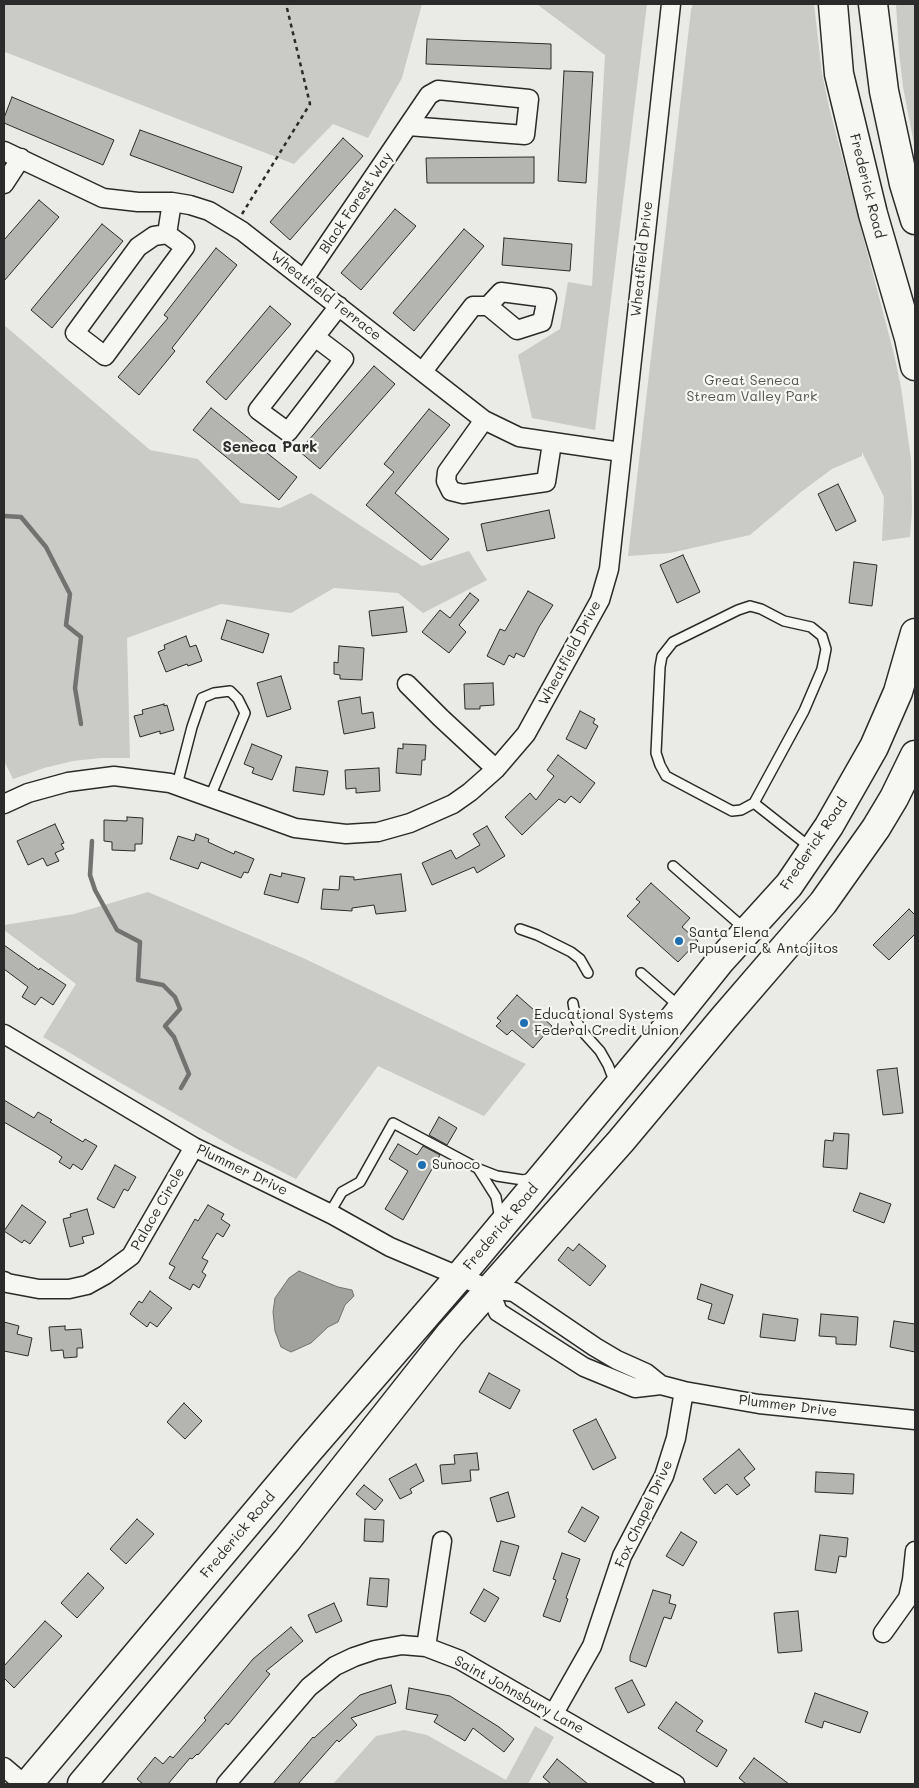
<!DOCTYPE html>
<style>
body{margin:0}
#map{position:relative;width:919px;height:1788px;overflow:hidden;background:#eaeae6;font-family:Mali,sans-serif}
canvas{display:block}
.frame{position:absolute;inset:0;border:5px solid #2b2b2b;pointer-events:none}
</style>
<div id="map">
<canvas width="919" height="1788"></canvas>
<div class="frame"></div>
</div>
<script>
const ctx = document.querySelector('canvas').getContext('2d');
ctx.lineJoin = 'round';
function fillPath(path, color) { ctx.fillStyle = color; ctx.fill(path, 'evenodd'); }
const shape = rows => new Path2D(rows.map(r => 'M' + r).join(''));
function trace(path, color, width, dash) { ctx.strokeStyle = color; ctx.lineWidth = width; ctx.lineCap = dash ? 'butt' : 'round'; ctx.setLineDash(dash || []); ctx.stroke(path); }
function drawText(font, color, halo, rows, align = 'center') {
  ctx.font = font + ' Mali,sans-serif'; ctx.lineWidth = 4.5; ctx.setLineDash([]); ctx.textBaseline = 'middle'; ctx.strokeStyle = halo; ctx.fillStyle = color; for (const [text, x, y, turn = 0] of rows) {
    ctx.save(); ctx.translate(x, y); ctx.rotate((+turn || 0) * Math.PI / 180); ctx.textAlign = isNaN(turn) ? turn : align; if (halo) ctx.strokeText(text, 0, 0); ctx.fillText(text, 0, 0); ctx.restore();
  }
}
fillPath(shape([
 [4,4,422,4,402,78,368,138,333,124,294,164,5,52],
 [519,4,647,4,595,430,532,418,518,355,560,329,568,282,592,286,605,55,538,5],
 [693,4,814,4,822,73,829,107,894,354,901,387,911,459,912,511,910,537,882,541,884,497,862,452,862,456,832,469,801,492,750,535,670,553,628,556,691,10],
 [896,4,915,4,915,149,903,87,899,52],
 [4,325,150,450,198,459,241,503,280,508,311,493,422,566,469,551,487,580,423,613,398,593,334,588,291,613,221,604,127,638,130,758,101,758,73,761,44,768,13,779,4,761],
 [148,892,301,957,526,1064,484,1116,378,1066,296,1179,235,1148,119,1082,43,1037,76,984,4,930,4,925,74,914],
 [535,1726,554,1737,528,1784,333,1784,376,1736,404,1730,427,1735,506,1780]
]), '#cacac7');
const water = shape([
 [299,1271,338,1287,352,1290,354,1296,345,1305,338,1322,328,1327,311,1343,291,1352,281,1347,275,1331,273,1312,275,1298,289,1278,299,1271]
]);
fillPath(water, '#a1a19e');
trace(water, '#727270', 1);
trace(shape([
 [4,516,21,517,46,547,70,594,66,625,81,637,75,688,81,724],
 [92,841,90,875,95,890,117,930,140,942,138,980,163,985,175,997,180,1009,165,1026,174,1037,189,1074,181,1088]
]), '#727270', 4.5);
const building = shape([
 [427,39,551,44,551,69,426,64,427,39],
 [564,71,593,72,586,183,558,181,564,71],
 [12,97,114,140,103,165,4,123,4,118,12,97],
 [140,130,242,167,233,193,130,155,140,130],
 [343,138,363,156,290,240,270,222,343,138],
 [534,157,534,183,427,183,426,158,534,157],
 [39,200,59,217,4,281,4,240,39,200],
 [395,209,416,226,361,290,341,273,395,209],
 [102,224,123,241,52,328,31,310,102,224],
 [464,229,484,246,414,331,393,313,464,229],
 [504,238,572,244,570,271,502,265,504,238],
 [216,248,237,265,172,348,175,351,139,395,118,377,168,318,164,315,216,248],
 [270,306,291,324,226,400,206,382,270,306],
 [374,366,395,384,320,469,299,451,374,366],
 [211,408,297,477,279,500,193,430,211,408],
 [429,409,450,425,395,493,449,539,431,560,366,505,394,472,384,464,429,409],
 [838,484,856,521,836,531,818,494,838,484],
 [549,510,555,538,487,551,481,524,549,510],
 [683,555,700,592,677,603,660,565,683,555],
 [854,562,877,565,872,606,849,603,854,562],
 [528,591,553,605,539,627,524,657,516,653,514,658,509,655,504,665,487,656,500,629,505,631,528,591],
 [470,593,479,600,459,625,466,632,449,653,422,632,440,610,450,618,470,593],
 [403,607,407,632,372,636,369,611,403,607],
 [227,620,269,634,263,653,221,639,227,620],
 [186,636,190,647,196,645,202,661,188,666,187,664,166,672,158,652,165,649,164,645,186,636],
 [339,646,364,648,362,680,340,679,340,675,334,674,334,662,338,663,339,646],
 [281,676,291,709,267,717,257,683,281,676],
 [493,683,494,705,480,706,480,709,465,709,464,684,493,683],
 [360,697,362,714,373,712,375,728,344,734,338,701,360,697],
 [164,704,164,706,167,705,174,730,160,734,160,731,140,737,134,716,143,714,142,710,164,704],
 [580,711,595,719,593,723,598,726,586,749,566,739,580,711],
 [252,744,282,756,272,780,252,773,254,768,244,764,252,744],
 [403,744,426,745,425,760,422,760,421,775,396,773,398,748,403,749,403,744],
 [558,755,595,783,580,803,571,796,565,803,559,799,522,835,505,817,530,793,536,800,554,776,547,770,558,755],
 [296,767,328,771,324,795,293,791,296,767],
 [379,768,380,791,356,793,356,788,346,789,345,770,379,768],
 [127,817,143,818,142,844,135,844,135,851,112,850,112,842,104,841,104,820,127,821,127,817],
 [55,824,64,843,61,844,64,849,55,853,59,861,47,866,43,858,28,865,17,841,55,824],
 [487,826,505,856,477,873,474,867,432,885,422,863,451,850,456,859,480,845,473,834,487,826],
 [196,834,209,839,208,842,234,854,235,851,254,859,248,873,244,872,241,878,201,862,198,869,170,859,178,836,194,841,196,834],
 [282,873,305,878,298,903,264,894,270,874,281,877,282,873],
 [401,874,406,911,376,914,374,905,352,908,352,911,321,909,323,889,339,890,340,876,354,877,354,880,401,874],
 [651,883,690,918,682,927,698,941,678,962,627,916,640,902,636,899,651,883],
 [909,909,915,915,915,934,889,960,873,945,909,909],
 [4,945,39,970,40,968,66,985,53,1005,41,997,35,1005,22,997,28,987,4,969,4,945],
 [517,995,552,1026,533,1048,512,1030,507,1035,496,1026,501,1021,497,1018,517,995],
 [897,1068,903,1113,883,1115,877,1070,897,1068],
 [4,1100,34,1118,38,1112,52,1120,50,1122,83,1142,85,1139,97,1146,82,1170,73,1164,70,1169,59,1162,62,1157,55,1152,4,1122,4,1100],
 [439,1117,457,1128,447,1145,429,1135,439,1117],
 [834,1133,849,1134,847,1169,823,1167,825,1140,833,1141,834,1133],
 [398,1144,417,1155,423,1146,440,1155,403,1220,385,1209,408,1171,389,1159,398,1144],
 [115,1165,136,1177,128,1191,124,1189,114,1208,97,1199,115,1165],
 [860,1193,891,1204,884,1223,853,1211,860,1193],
 [22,1205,46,1222,30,1244,24,1240,22,1243,4,1231,22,1205],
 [208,1205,224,1214,221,1219,230,1225,223,1237,217,1233,202,1258,208,1261,202,1272,206,1275,199,1288,193,1284,190,1290,169,1278,175,1267,169,1264,195,1219,198,1221,208,1205],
 [87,1209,94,1234,82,1237,84,1243,70,1247,63,1219,71,1217,70,1214,87,1209],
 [579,1244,606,1266,590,1286,558,1260,568,1247,573,1251,579,1244],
 [701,1284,733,1295,724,1324,708,1319,712,1304,697,1299,701,1284],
 [150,1291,172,1308,157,1327,150,1322,147,1327,130,1314,139,1301,142,1303,150,1291],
 [763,1314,798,1319,795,1341,760,1337,763,1314],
 [821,1314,858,1317,856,1345,836,1344,836,1337,819,1336,821,1314],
 [894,1321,915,1324,915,1352,890,1347,894,1321],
 [4,1322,19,1326,17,1334,32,1338,28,1356,4,1351,4,1322],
 [65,1326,65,1330,81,1329,83,1348,77,1348,77,1357,64,1358,63,1350,51,1351,49,1327,65,1326],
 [489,1373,520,1390,510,1409,479,1392,489,1373],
 [184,1403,202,1421,185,1439,167,1422,184,1403],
 [596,1419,616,1458,593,1470,573,1430,596,1419],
 [739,1449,755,1469,744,1478,750,1485,737,1495,727,1484,715,1494,703,1479,739,1449],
 [477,1453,479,1470,470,1470,471,1481,442,1484,440,1465,455,1464,454,1455,477,1453],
 [416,1464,424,1481,410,1489,412,1493,400,1499,389,1479,416,1464],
 [816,1472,854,1474,853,1494,815,1492,816,1472],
 [364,1485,383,1500,375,1510,356,1494,364,1485],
 [508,1492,515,1517,497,1522,490,1498,508,1492],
 [582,1507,599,1517,585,1542,568,1532,582,1507],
 [137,1519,154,1534,126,1564,110,1549,137,1519],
 [365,1519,384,1520,383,1542,364,1541,365,1519],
 [681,1532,697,1542,683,1566,666,1556,681,1532],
 [820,1535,848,1538,846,1557,839,1556,836,1573,815,1570,820,1535],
 [501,1541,519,1546,510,1576,493,1571,501,1541],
 [562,1553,580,1559,566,1598,568,1599,560,1622,543,1616,556,1580,553,1579,562,1553],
 [88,1573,104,1588,77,1618,61,1603,88,1573],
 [370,1578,389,1579,387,1607,367,1605,370,1578],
 [484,1589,499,1598,485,1622,470,1613,484,1589],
 [653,1590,671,1595,669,1603,676,1605,671,1619,664,1617,646,1667,630,1661,630,1656,653,1590],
 [334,1603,342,1621,316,1633,308,1615,334,1603],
 [798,1611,802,1651,778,1653,774,1613,798,1611],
 [45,1621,62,1636,14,1688,4,1678,4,1666,45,1621],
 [291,1627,303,1641,266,1671,270,1674,228,1725,226,1723,198,1755,197,1754,192,1759,190,1758,168,1784,143,1784,137,1779,155,1757,163,1764,170,1756,173,1758,206,1720,204,1718,253,1659,291,1627],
 [632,1680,645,1705,628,1713,615,1688,632,1680],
 [391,1685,396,1703,351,1718,357,1725,339,1742,337,1740,298,1784,273,1784,313,1737,314,1738,360,1695,391,1685],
 [409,1688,450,1696,499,1727,514,1739,504,1752,473,1728,465,1741,434,1722,438,1715,406,1709,409,1688],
 [815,1693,868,1712,860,1733,824,1721,822,1728,805,1722,815,1693],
 [676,1702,703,1721,696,1731,727,1750,717,1767,658,1728,676,1702],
 [754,1758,789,1784,746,1784,739,1778,754,1758],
 [557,1759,588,1784,551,1784,543,1777,557,1759]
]);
fillPath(building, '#b4b4b1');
trace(building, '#2b2b2b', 1);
const lane = shape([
 [750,606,761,609,784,621,811,627,822,636,826,649,822,669,804,711,754,803,741,810,732,811,666,776,660,765,656,753,660,667,662,656,673,642,738,610,750,606],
 [177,785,192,727,202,698,214,693,230,691,238,699,245,713,210,797],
 [754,803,811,848],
 [673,866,745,929],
 [520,929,537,935,571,952,580,959,588,973],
 [641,973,680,1007],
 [573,1003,576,1020,582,1031,600,1051,608,1065,615,1083],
 [479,1170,496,1197,500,1219],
 [329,1214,342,1192,360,1182,393,1123,479,1169,497,1176,523,1180,532,1178]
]);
const street = shape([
 [4,151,103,198,138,202,172,202,190,205,209,211,242,231,484,420,519,437,621,452],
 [4,184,21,158],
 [167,234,185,247,105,356,75,333,138,247,154,236,167,234,172,202],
 [304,279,429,95,438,90,529,99,525,135,408,126],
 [315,337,344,359,288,432,258,410,339,306],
 [423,371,473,306,488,306,501,292,547,298,542,322,517,330,488,306],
 [484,420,447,472,446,481,451,491,463,494,546,482,552,443],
 [407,684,441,718,496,769],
 [4,804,28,793,68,782,114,776,170,783,295,828,346,834,378,832,410,823,453,804,470,792,496,769,526,734,600,600,609,569,671,4],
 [4,1034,194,1147,333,1215,390,1247,489,1289,514,1292,595,1347,617,1360,646,1373,661,1385,684,1391,759,1404,915,1420],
 [4,1281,7,1283,39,1289,69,1289,87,1285,105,1275,131,1256,194,1147],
 [489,1289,498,1312,584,1367,635,1388,661,1385],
 [883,1633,908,1598,912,1580,915,1551],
 [426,1647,442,1541],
 [554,1713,592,1646,622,1556,664,1476,676,1438,684,1391],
 [4,1767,24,1784],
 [226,1784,309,1687,335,1666,354,1657,375,1650,402,1645,426,1647,460,1660,675,1784]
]);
const primary = shape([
 [833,4,839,74,873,214,909,338,915,366],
 [873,4,884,91,904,184,915,220],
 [28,1784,309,1450,459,1277,660,1036,721,960,789,885,829,826,874,747,898,692,915,633],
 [82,1784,287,1540,450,1334,621,1141,723,1019,823,903,876,828,894,798,915,755]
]);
trace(lane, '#2b2b2b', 12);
trace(street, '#2b2b2b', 21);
trace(primary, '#2b2b2b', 31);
trace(shape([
 [242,214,310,104,286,4]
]), '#2b2b2b', 2.5, [4, 4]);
trace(lane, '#f6f6f2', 9);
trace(street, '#f6f6f2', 18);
trace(primary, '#f6f6f2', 28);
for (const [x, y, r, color] of [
 [679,941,5,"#1f6fb2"],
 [524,1023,5,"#1f6fb2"],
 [422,1165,5,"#1f6fb2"]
]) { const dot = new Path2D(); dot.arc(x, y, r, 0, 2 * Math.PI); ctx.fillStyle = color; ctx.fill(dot); trace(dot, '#f6f6f2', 2); }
drawText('14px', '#2b2b2b', '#f6f6f2', [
 ["Frederick Road",867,186,76],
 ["Black Forest Way",356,203,-56],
 ["Wheatfield Drive",642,259,-84],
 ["Wheatfield Terrace",326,296,38],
 ["Wheatfield Drive",570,653,-62],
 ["Frederick Road",814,844,-56],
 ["Plummer Drive",242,1170,26],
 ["Palace Circle",158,1209,-60],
 ["Frederick Road",501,1227,-50],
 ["Plummer Drive",788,1406,7],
 ["Fox Chapel Drive",644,1514,-65],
 ["Frederick Road",238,1535,-50],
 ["Saint Johnsbury Lane",519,1695,29]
]);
drawText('14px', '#535352', '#f6f6f2', [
 ["Great Seneca",752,381],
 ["Stream Valley Park",752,397]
]);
drawText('14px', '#2b2b2b', '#f6f6f2', [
 ["Santa Elena",689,933],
 ["Pupuseria & Antojitos",689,949],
 ["Educational Systems",534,1015],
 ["Federal Credit Union",534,1031],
 ["Sunoco",432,1165]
], 'left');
drawText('bold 15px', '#2b2b2b', '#f6f6f2', [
 ["Seneca Park",270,447]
]);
</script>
